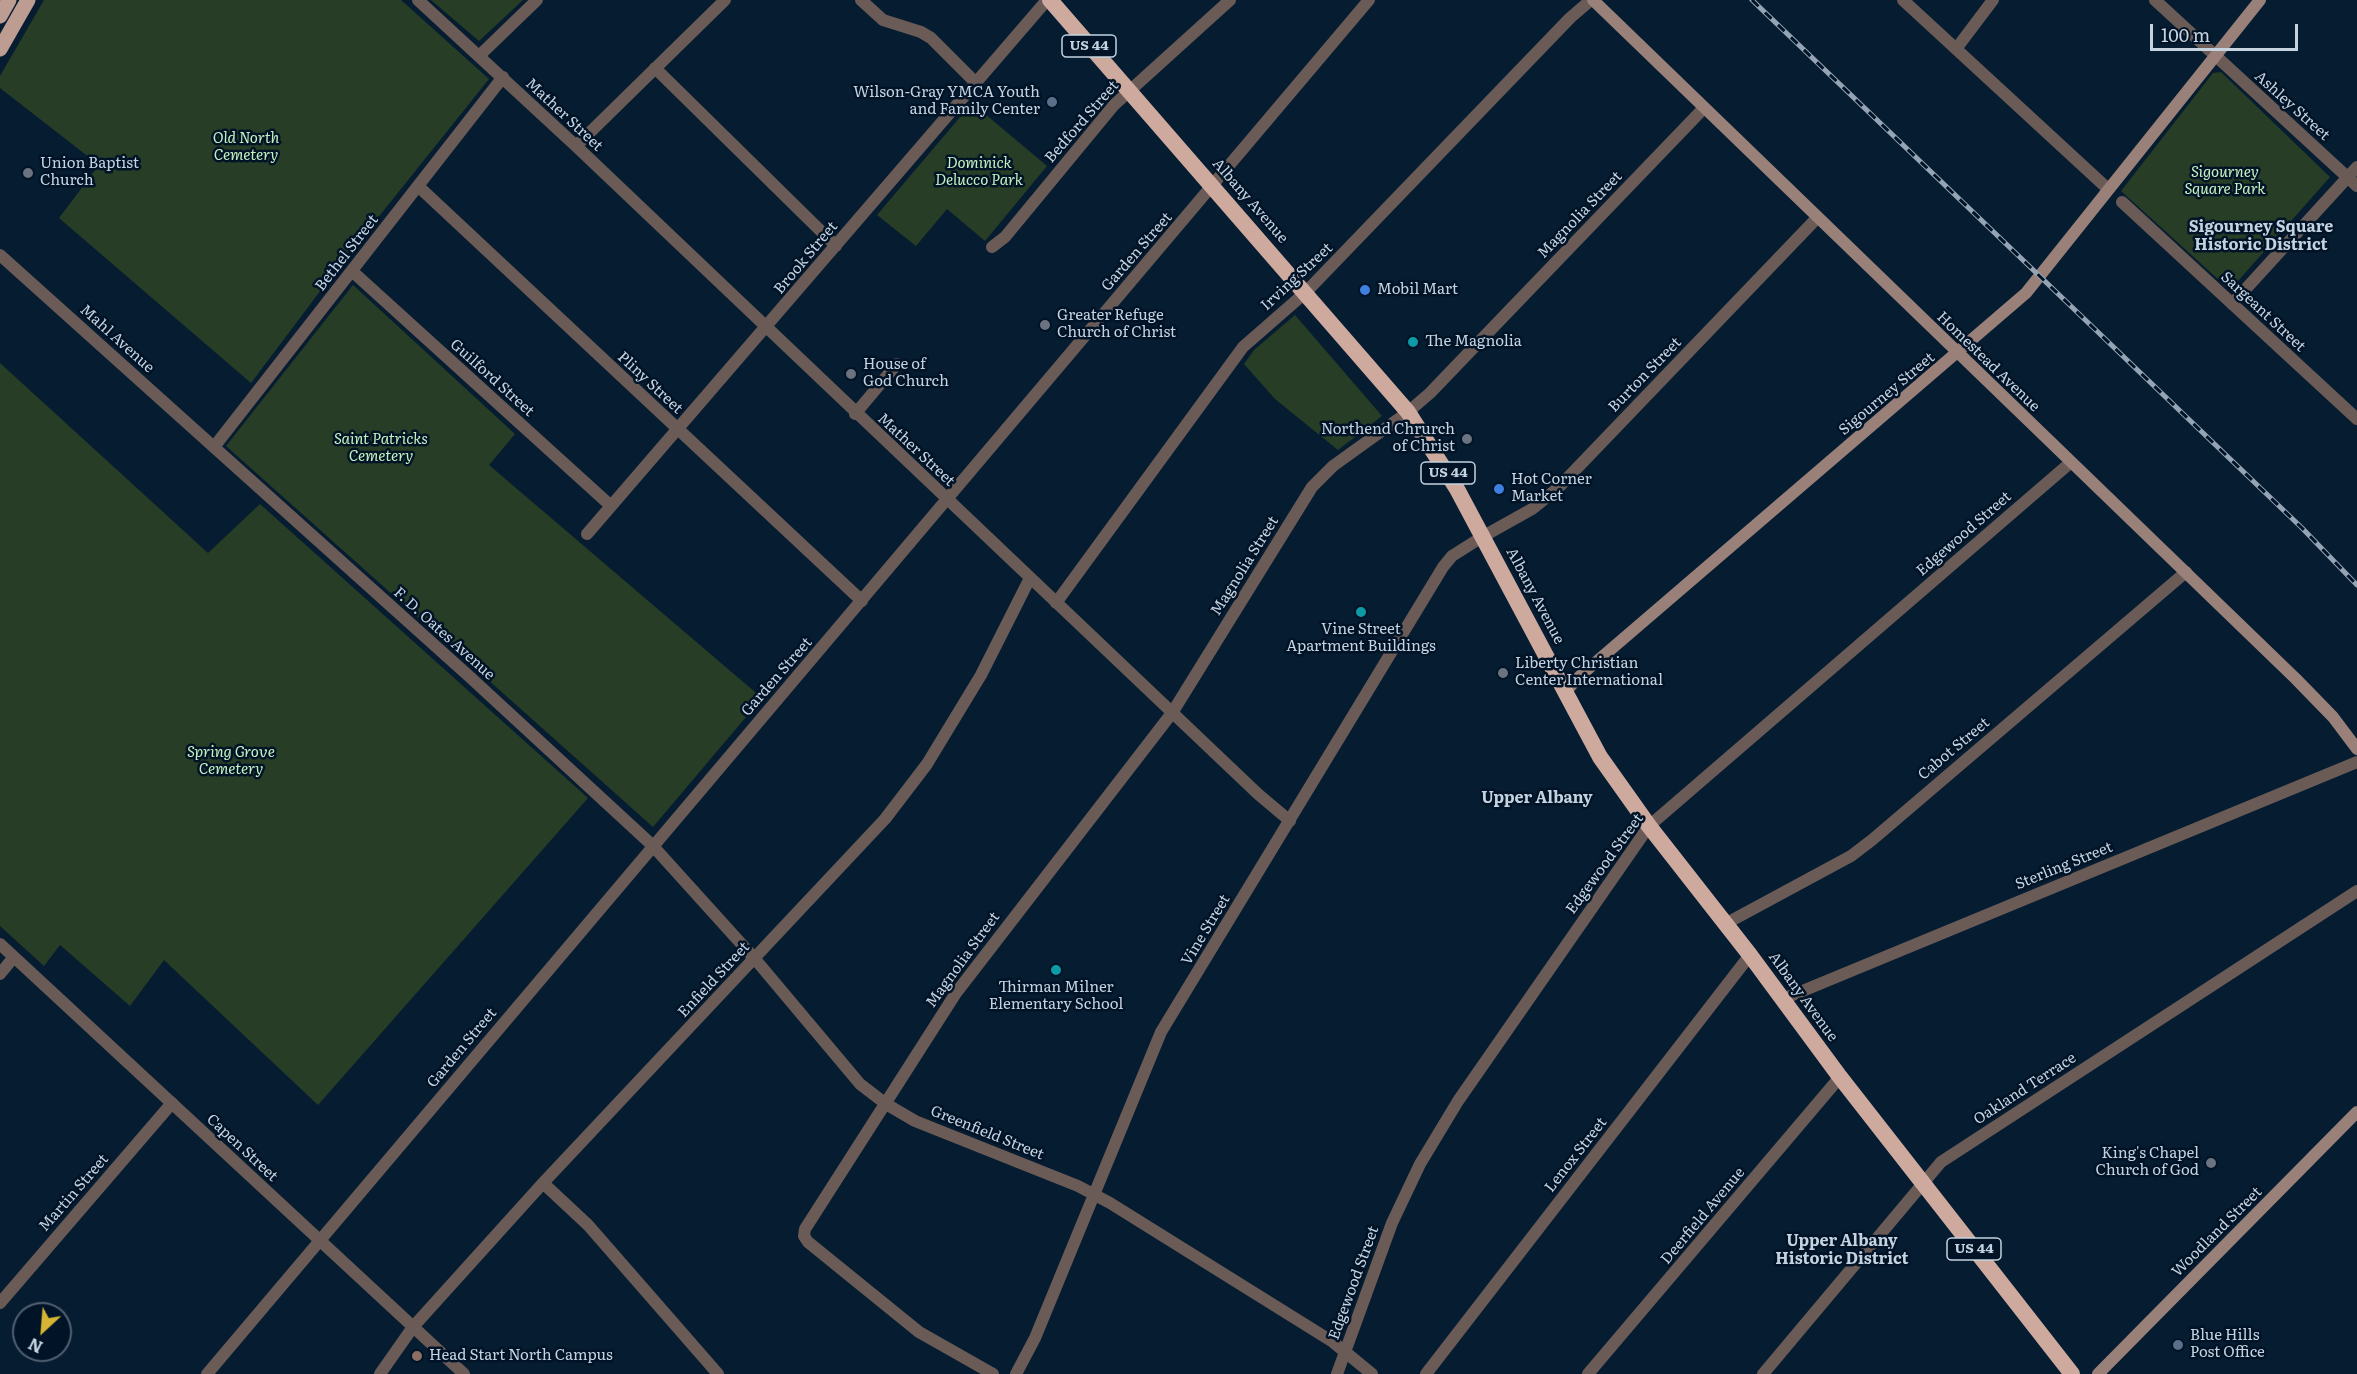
<!DOCTYPE html>
<style>
body{margin:0}
#map{position:relative;width:2357px;height:1374px;overflow:hidden;background:#061d31;font-family:Literata,serif}
canvas{display:block}
.north{position:absolute;left:12px;top:1302px;width:60px;height:60px;box-sizing:border-box;background:#001327;border:2px solid #4f6071;border-radius:50%;rotate:206deg;font-size:16px;font-weight:700;line-height:24px;text-align:center;color:#c5d3e1}
.north::after{content:'';display:block;margin:auto;width:21px;height:27px;background:#d6b534;clip-path:polygon(50% 0,100% 100%,50% 72%,0 100%)}
.scale{position:absolute;left:2150px;top:24px;width:148px;height:27px;box-sizing:border-box;border:3px solid #c5d3e1;border-top:0;padding-left:8px;font-size:18px;line-height:21px;white-space:nowrap;color:#c5d3e1;-webkit-text-stroke:4px #001327;paint-order:stroke}
</style>
<div id="map">
<canvas width="2357" height="1374"></canvas>
<div class="north">N</div>
<div class="scale">100 m</div>
</div>
<script>
const ctx = document.querySelector('canvas').getContext('2d');
ctx.lineJoin = 'round';
function fillPath(path, color) { ctx.fillStyle = color; ctx.fill(path, 'evenodd'); }
const shape = rows => new Path2D(rows.map(r => 'M' + r).join(''));
function trace(path, color, width, dash) { ctx.strokeStyle = color; ctx.lineWidth = width; ctx.lineCap = dash ? 'butt' : 'round'; ctx.setLineDash(dash || []); ctx.stroke(path); }
function drawText(font, color, halo, rows, align = 'center') {
  ctx.font = font + ' Literata,serif'; ctx.lineWidth = 5; ctx.setLineDash([]); ctx.textBaseline = 'middle'; ctx.strokeStyle = halo; ctx.fillStyle = color; for (const [text, x, y, turn = 0] of rows) {
    ctx.save(); ctx.translate(x, y); ctx.rotate((+turn || 0) * Math.PI / 180); ctx.textAlign = isNaN(turn) ? turn : align; if (halo) ctx.strokeText(text, 0, 0); ctx.fillText(text, 0, 0); ctx.restore();
  }
}
fillPath(shape([
 [44,0,401,0,489,79,336,270,251,383,59,218,99,165,0,88,0,76],
 [431,0,523,0,479,41],
 [2221,72,2330,177,2230,290,2121,191,2213,73],
 [972,103,1047,166,985,241,947,209,916,246,877,215],
 [353,285,515,434,489,465,762,698,653,827,226,446],
 [1295,315,1382,416,1338,450,1275,399,1244,364,1254,350],
 [0,363,208,553,260,504,588,798,318,1105,164,960,130,1006,60,945,44,966,0,926]
]), '#283d25');
trace(shape([
 [418,0,576,146,1258,794,1290,821],
 [861,0,883,20,921,32,931,38,975,82],
 [1903,0,2108,189],
 [2155,0,2357,186],
 [1956,49,1993,0],
 [480,55,537,0],
 [655,68,836,246],
 [576,146,725,0],
 [418,186,862,601],
 [2122,202,2357,419],
 [992,247,1005,237,1114,105,1230,0],
 [353,272,611,506],
 [2232,304,2357,167],
 [855,414,897,364],
 [214,447,503,77],
 [587,534,1047,0],
 [1482,537,1532,509,1557,489,1817,218],
 [1056,603,1243,347,1306,292,1570,18,1591,0],
 [1725,924,1851,856,1872,840,2186,572],
 [1783,999,2357,762],
 [543,1183,588,1225,718,1374],
 [0,1303,172,1103],
 [380,1374,413,1327,543,1183,885,819,927,764,981,675,1030,578],
 [993,1374,919,1332,808,1242,804,1236,805,1229,956,993,1172,713,1312,487,1333,466,1408,412,1430,393,1703,109],
 [1337,1374,1392,1223,1420,1164,1458,1101,1649,826,2070,463],
 [1426,1374,1750,955],
 [1588,1374,1840,1077],
 [1763,1374,1941,1162,2357,891]
]), '#6b5b57', 12);
trace(shape([
 [0,255,471,678,652,845,755,959,860,1084,886,1104,915,1121,1078,1186,1110,1203,1333,1342,1372,1374],
 [0,944,464,1374],
 [0,974,14,957],
 [207,1374,1369,0],
 [1016,1374,1035,1338,1161,1032,1443,567,1452,556,1482,537]
]), '#6b5b57', 12);
trace(shape([
 [1593,0,2296,679,2333,717,2357,749],
 [1566,691,1581,675,2026,293,2260,0],
 [2098,1374,2357,1112]
]), '#998078', 12);
trace(shape([
 [0,16,9,0],
 [0,49,28,0]
]), '#bd9c92', 15);
trace(shape([
 [1050,0,1408,412,1457,489,1600,757,1649,826,1750,955,1840,1077,2072,1374]
]), '#cea99e', 16);
const rail = shape([
 [1752,0,2302,528,2357,585]
]);
trace(rail, '#94a4b4', 5);
trace(rail, '#001327', 3, [9]);
for (const [x, y, r, color] of [
 [1052,102,6,"#5c6f8a"],
 [28,173,6,"#6b7280"],
 [1365,290,6,"#3f7fe0"],
 [1045,325,6,"#6b7280"],
 [1413,342,6,"#0f9aa8"],
 [851,374,6,"#6b7280"],
 [1467,439,6,"#6b7280"],
 [1499,489,6,"#3f7fe0"],
 [1361,612,6,"#0f9aa8"],
 [1503,673,6,"#6b7280"],
 [1056,970,6,"#0f9aa8"],
 [2211,1163,6,"#6b7280"],
 [2178,1345,6,"#5c6f8a"],
 [417,1356,6,"#8d6e63"]
]) { const dot = new Path2D(); dot.arc(x, y, r, 0, 2 * Math.PI); ctx.fillStyle = color; ctx.fill(dot); trace(dot, '#001327', 2); }
for (const [x, y, w] of [
 [1089,46,54],
 [1448,473,54],
 [1974,1249,54]
]) { const box = new Path2D(); box.roundRect(x - w / 2, y - 11, w, 22, 4.5); ctx.fillStyle = '#001327'; ctx.fill(box); trace(box, '#c5d3e1', 1.5); }
drawText('bold 14px', '#c5d3e1', null, [
 ["US 44",1089,46],
 ["US 44",1448,473],
 ["US 44",1974,1249]
]);
drawText('15px', '#c5d3e1', '#001327', [
 ["Wilson-Gray YMCA Youth",1040,93,"right"],
 ["and Family Center",1040,110,"right"],
 ["Union Baptist",40,164],
 ["Church",40,181],
 ["Mobil Mart",1377,290],
 ["Greater Refuge",1057,316],
 ["Church of Christ",1057,333],
 ["The Magnolia",1425,342],
 ["House of",863,365],
 ["God Church",863,382],
 ["Northend Chrurch",1455,430,"right"],
 ["of Christ",1455,447,"right"],
 ["Hot Corner",1511,480],
 ["Market",1511,497],
 ["Vine Street",1361,630,"center"],
 ["Apartment Buildings",1361,647,"center"],
 ["Liberty Christian",1515,664],
 ["Center International",1515,681],
 ["Thirman Milner",1056,988,"center"],
 ["Elementary School",1056,1005,"center"],
 ["King's Chapel",2199,1154,"right"],
 ["Church of God",2199,1171,"right"],
 ["Blue Hills",2190,1336],
 ["Post Office",2190,1353],
 ["Head Start North Campus",429,1356]
], 'left');
drawText('15px', '#c5d3e1', '#001327', [
 ["Ashley Street",2292,106,42],
 ["Mather Street",564,115,43],
 ["Bedford Street",1082,122,-49],
 ["Albany Avenue",1250,201,49],
 ["Magnolia Street",1580,215,-46],
 ["Garden Street",1137,252,-49],
 ["Bethel Street",347,253,-52],
 ["Brook Street",806,258,-50],
 ["Irving Street",1297,277,-43],
 ["Sargeant Street",2263,312,43],
 ["Mahl Avenue",117,339,42],
 ["Homestead Avenue",1988,362,44],
 ["Burton Street",1645,375,-46],
 ["Guilford Street",492,378,42],
 ["Pliny Street",650,383,43],
 ["Sigourney Street",1887,394,-40],
 ["Mather Street",916,450,43],
 ["Edgewood Street",1964,534,-41],
 ["Magnolia Street",1245,566,-58],
 ["Albany Avenue",1535,596,62],
 ["F. D. Oates Avenue",444,634,42],
 ["Garden Street",777,677,-49],
 ["Cabot Street",1954,749,-40],
 ["Edgewood Street",1605,864,-54],
 ["Sterling Street",2064,866,-22],
 ["Vine Street",1206,930,-59],
 ["Magnolia Street",963,960,-54],
 ["Enfield Street",714,980,-47],
 ["Albany Avenue",1803,997,54],
 ["Garden Street",462,1048,-50],
 ["Oakland Terrace",2025,1089,-33],
 ["Greenfield Street",987,1133,22],
 ["Capen Street",242,1148,43],
 ["Lenox Street",1576,1155,-52],
 ["Martin Street",74,1193,-49],
 ["Deerfield Avenue",1703,1216,-50],
 ["Woodland Street",2217,1232,-45],
 ["Edgewood Street",1354,1283,-70]
]);
drawText('italic 15px', '#c6f2bf', '#001327', [
 ["Old North",246,139],
 ["Cemetery",246,156],
 ["Dominick",979,164],
 ["Delucco Park",979,181],
 ["Sigourney",2225,173],
 ["Square Park",2225,190],
 ["Saint Patricks",381,440],
 ["Cemetery",381,457],
 ["Spring Grove",231,753],
 ["Cemetery",231,770]
]);
drawText('bold 16px', '#c5d3e1', '#001327', [
 ["Sigourney Square",2261,227],
 ["Historic District",2261,245],
 ["Upper Albany",1537,798],
 ["Upper Albany",1842,1241],
 ["Historic District",1842,1259]
]);
</script>
